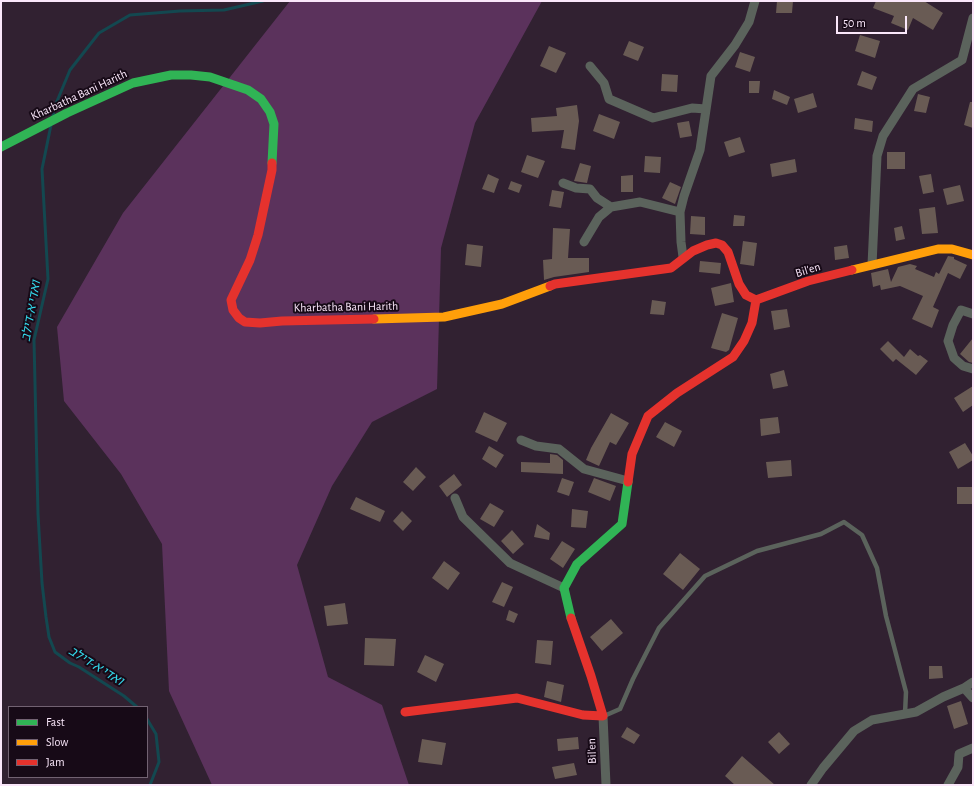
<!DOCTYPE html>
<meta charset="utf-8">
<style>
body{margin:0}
#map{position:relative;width:974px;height:786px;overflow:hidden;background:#312131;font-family:"Alegreya Sans",sans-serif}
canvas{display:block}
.frame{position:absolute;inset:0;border:2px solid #fae7fa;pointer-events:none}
.legend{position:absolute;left:8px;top:706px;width:140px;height:72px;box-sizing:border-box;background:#170a17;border:1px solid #726272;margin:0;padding:5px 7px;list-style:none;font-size:12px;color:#fae7fa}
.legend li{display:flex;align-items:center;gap:8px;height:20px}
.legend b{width:20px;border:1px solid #726272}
.scale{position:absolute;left:836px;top:16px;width:71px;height:18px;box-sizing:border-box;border:2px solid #fae7fa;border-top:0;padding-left:5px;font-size:12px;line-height:14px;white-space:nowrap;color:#fae7fa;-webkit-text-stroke:3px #170a17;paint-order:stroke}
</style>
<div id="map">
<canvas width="974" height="786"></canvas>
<div class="frame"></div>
<ul class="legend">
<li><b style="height:5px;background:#30b455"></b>Fast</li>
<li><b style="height:5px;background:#ff9f0a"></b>Slow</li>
<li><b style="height:5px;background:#e5322d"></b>Jam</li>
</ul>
<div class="scale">50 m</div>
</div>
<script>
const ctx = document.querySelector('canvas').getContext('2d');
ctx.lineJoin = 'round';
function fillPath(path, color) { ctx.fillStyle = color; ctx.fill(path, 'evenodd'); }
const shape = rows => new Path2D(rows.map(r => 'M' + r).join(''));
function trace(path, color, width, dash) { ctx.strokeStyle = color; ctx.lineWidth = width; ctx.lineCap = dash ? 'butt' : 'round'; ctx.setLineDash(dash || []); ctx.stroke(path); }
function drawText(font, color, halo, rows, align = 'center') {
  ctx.font = font + ' "Alegreya Sans","Noto Sans Hebrew",sans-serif'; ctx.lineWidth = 4; ctx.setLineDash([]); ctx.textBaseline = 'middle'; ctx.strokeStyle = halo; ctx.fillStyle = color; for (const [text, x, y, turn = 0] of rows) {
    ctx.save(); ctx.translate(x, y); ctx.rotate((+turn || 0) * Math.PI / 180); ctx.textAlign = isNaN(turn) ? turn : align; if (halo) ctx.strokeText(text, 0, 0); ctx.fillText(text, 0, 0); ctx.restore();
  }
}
fillPath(shape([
 [290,1,542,1,475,123,441,248,437,389,372,422,332,486,297,565,328,677,382,705,409,785,212,785,169,691,162,544,121,474,64,401,57,327,123,213]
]), '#5b325c');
trace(shape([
 [53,116,55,106,70,70,99,33,130,15,180,11,224,10,263,1],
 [51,125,42,169,48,279,34,340,38,514,42,583,46,617,49,637,55,652,70,663,79,667,124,696,137,707],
 [147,719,156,734,159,762,150,785]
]), '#134850', 3);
fillPath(shape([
 [777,1,793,1,792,13,776,13],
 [876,1,924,1,943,13,933,30,913,18,908,30,891,23,894,16,873,8],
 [860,35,880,41,875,58,855,51],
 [629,41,644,47,638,61,623,55],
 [549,46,566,53,556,73,540,66],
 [740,52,755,57,750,72,735,67],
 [862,71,877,77,872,90,857,85],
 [662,74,678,75,677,92,661,91],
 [749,81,760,81,759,93,749,93],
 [774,90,790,97,787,105,772,99],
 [813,93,817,107,798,113,794,99],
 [918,94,930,97,926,113,914,111],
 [970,102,973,102,973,128,964,125],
 [577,105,579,121,575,150,561,148,564,130,532,132,531,118,557,116,556,108],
 [599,114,620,122,614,139,593,131],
 [855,118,873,121,872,132,854,129],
 [689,121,692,136,680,138,677,123],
 [740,137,745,152,729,157,724,142],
 [887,152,905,152,905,169,887,169],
 [527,155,545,161,538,178,521,172],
 [645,156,661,157,660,173,644,172],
 [795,159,797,172,772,177,770,164],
 [580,163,591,166,587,183,574,181],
 [488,174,499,179,494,193,482,189],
 [931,174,934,192,923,194,919,176],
 [633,175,633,192,621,192,621,176],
 [511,181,522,185,519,193,508,189],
 [670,182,681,187,675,204,662,198],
 [960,185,964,201,947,205,943,189],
 [552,190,564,192,561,208,549,206],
 [935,207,938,233,922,234,919,209],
 [734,215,745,216,744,226,733,226],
 [691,216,705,217,705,235,690,234],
 [902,226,905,239,896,241,894,228],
 [553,228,570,229,568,258,589,258,589,272,554,277,544,280,543,260,552,259],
 [743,241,757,243,754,266,740,264],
 [467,244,483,246,481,267,465,265],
 [847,245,849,258,835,260,834,247],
 [948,256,954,257,954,259,967,265,960,279,948,273,933,307,939,310,932,328,912,319,923,296,900,286,881,290,880,285,873,287,871,273,888,269,891,282,898,267,910,264,917,266,915,269,934,277,936,272,939,274],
 [700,261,721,263,720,274,699,272],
 [731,283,734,302,715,306,711,288],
 [652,300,666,302,664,315,650,314],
 [787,309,790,327,774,330,771,311],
 [722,313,738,318,729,350,726,352,711,348],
 [973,338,973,363,969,362,960,354],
 [888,341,904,357,910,349,918,356,920,355,928,361,916,375,896,359,893,362,880,349],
 [784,370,788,386,773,389,770,374],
 [973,386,973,405,963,412,954,398],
 [484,412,507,423,497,442,475,432],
 [611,413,629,423,616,445,610,442,599,466,586,460,591,448],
 [778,417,780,433,761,436,760,419],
 [665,422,682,431,674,447,656,437],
 [965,443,973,456,973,460,958,469,949,452],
 [489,446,504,455,496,468,482,459],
 [550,454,557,455,563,460,563,474,521,472,521,462,550,463],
 [791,460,792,476,768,478,766,462],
 [416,467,426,477,413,491,403,482],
 [454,474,462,485,447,497,439,486],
 [562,478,574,482,569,496,557,492],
 [594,478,616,486,610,501,588,492],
 [957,487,973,487,973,504,957,504],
 [356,497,385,511,380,522,350,509],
 [490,503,504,511,494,527,480,519],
 [572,509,588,511,586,528,571,527],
 [402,511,412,521,403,531,393,521],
 [537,524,550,533,549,540,534,537],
 [512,530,524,544,513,554,501,541],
 [562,541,575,549,563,568,550,559],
 [680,553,700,569,683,590,663,574],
 [444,561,460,573,448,590,432,578],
 [502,582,513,587,504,607,492,602],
 [345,603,348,624,327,626,324,606],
 [509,610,518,614,514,623,506,620],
 [611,619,623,633,602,651,590,637],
 [365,638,396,639,394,666,364,665],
 [537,640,553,641,551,665,535,663],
 [425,655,444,664,436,682,417,672],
 [929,666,942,666,943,678,929,679],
 [547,681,564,685,561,702,544,697],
 [961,701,968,724,954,729,947,706],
 [627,727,640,735,634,744,621,737],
 [779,732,790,744,779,754,768,742],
 [578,737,579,749,558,751,557,739],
 [422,739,446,743,442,765,418,762],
 [742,756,775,785,735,785,725,776],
 [574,763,577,775,555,779,552,767]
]), '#695b54');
trace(shape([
 [604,716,620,709,633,679,659,628,705,576,757,551,821,534,844,522,862,535,877,568,886,616,906,692,905,714]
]), '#5b635c', 4.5);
trace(shape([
 [590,66,604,83,609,99,653,118,692,108,706,109],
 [563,183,576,188,590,189,597,198,611,207],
 [584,242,599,217,611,207,640,202,680,212],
 [683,257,681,242,680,212,684,196,700,150,711,76,735,45,749,22,755,1],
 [872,265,877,156,883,136,913,89,962,60,973,18],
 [973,314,961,310,953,325,948,341,954,358,963,366,973,369],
 [521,440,536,446,559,449,584,469,628,481],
 [455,498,463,517,510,563,564,588],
 [964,688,973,682],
 [603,716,606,785],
 [811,785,823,768,854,731,872,720,916,712,943,697,964,688,973,698],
 [948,785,958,767,959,754,973,748]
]), '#5b635c', 9);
trace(shape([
 [1,147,67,113,133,83,171,75,191,75,210,77,248,90,261,99,270,112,274,124,272,163],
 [571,618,564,588,577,564,622,524,628,482]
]), '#30b455', 9);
trace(shape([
 [852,270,938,249,952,249,973,255],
 [374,319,444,317,502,304,550,286]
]), '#ff9f0a', 9);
trace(shape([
 [272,163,272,170,258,235,250,260,231,300,233,310,239,318,245,322,260,323,282,321,374,319],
 [550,286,555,284,671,268,693,251,707,245,716,243,722,245,728,252,739,284,746,295,756,300,808,281,852,270],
 [628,482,632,454,648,416,677,393,733,357,744,341,752,323,756,300],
 [405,712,517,698,583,715,603,716,591,676,571,618]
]), '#e5322d', 9);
drawText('12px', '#fae7fa', '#170a17', [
 ["Kharbatha Bani Harith",79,95,-25],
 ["Bil'en",808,270,-17],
 ["Kharbatha Bani Harith",346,307,-1],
 ["Bil'en",592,751,-92]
]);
drawText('italic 13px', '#33d7e9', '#170a17', [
 ["ואדי א-דילב",31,311,-80],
 ["ואדי א-דילב",96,666,32]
]);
</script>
